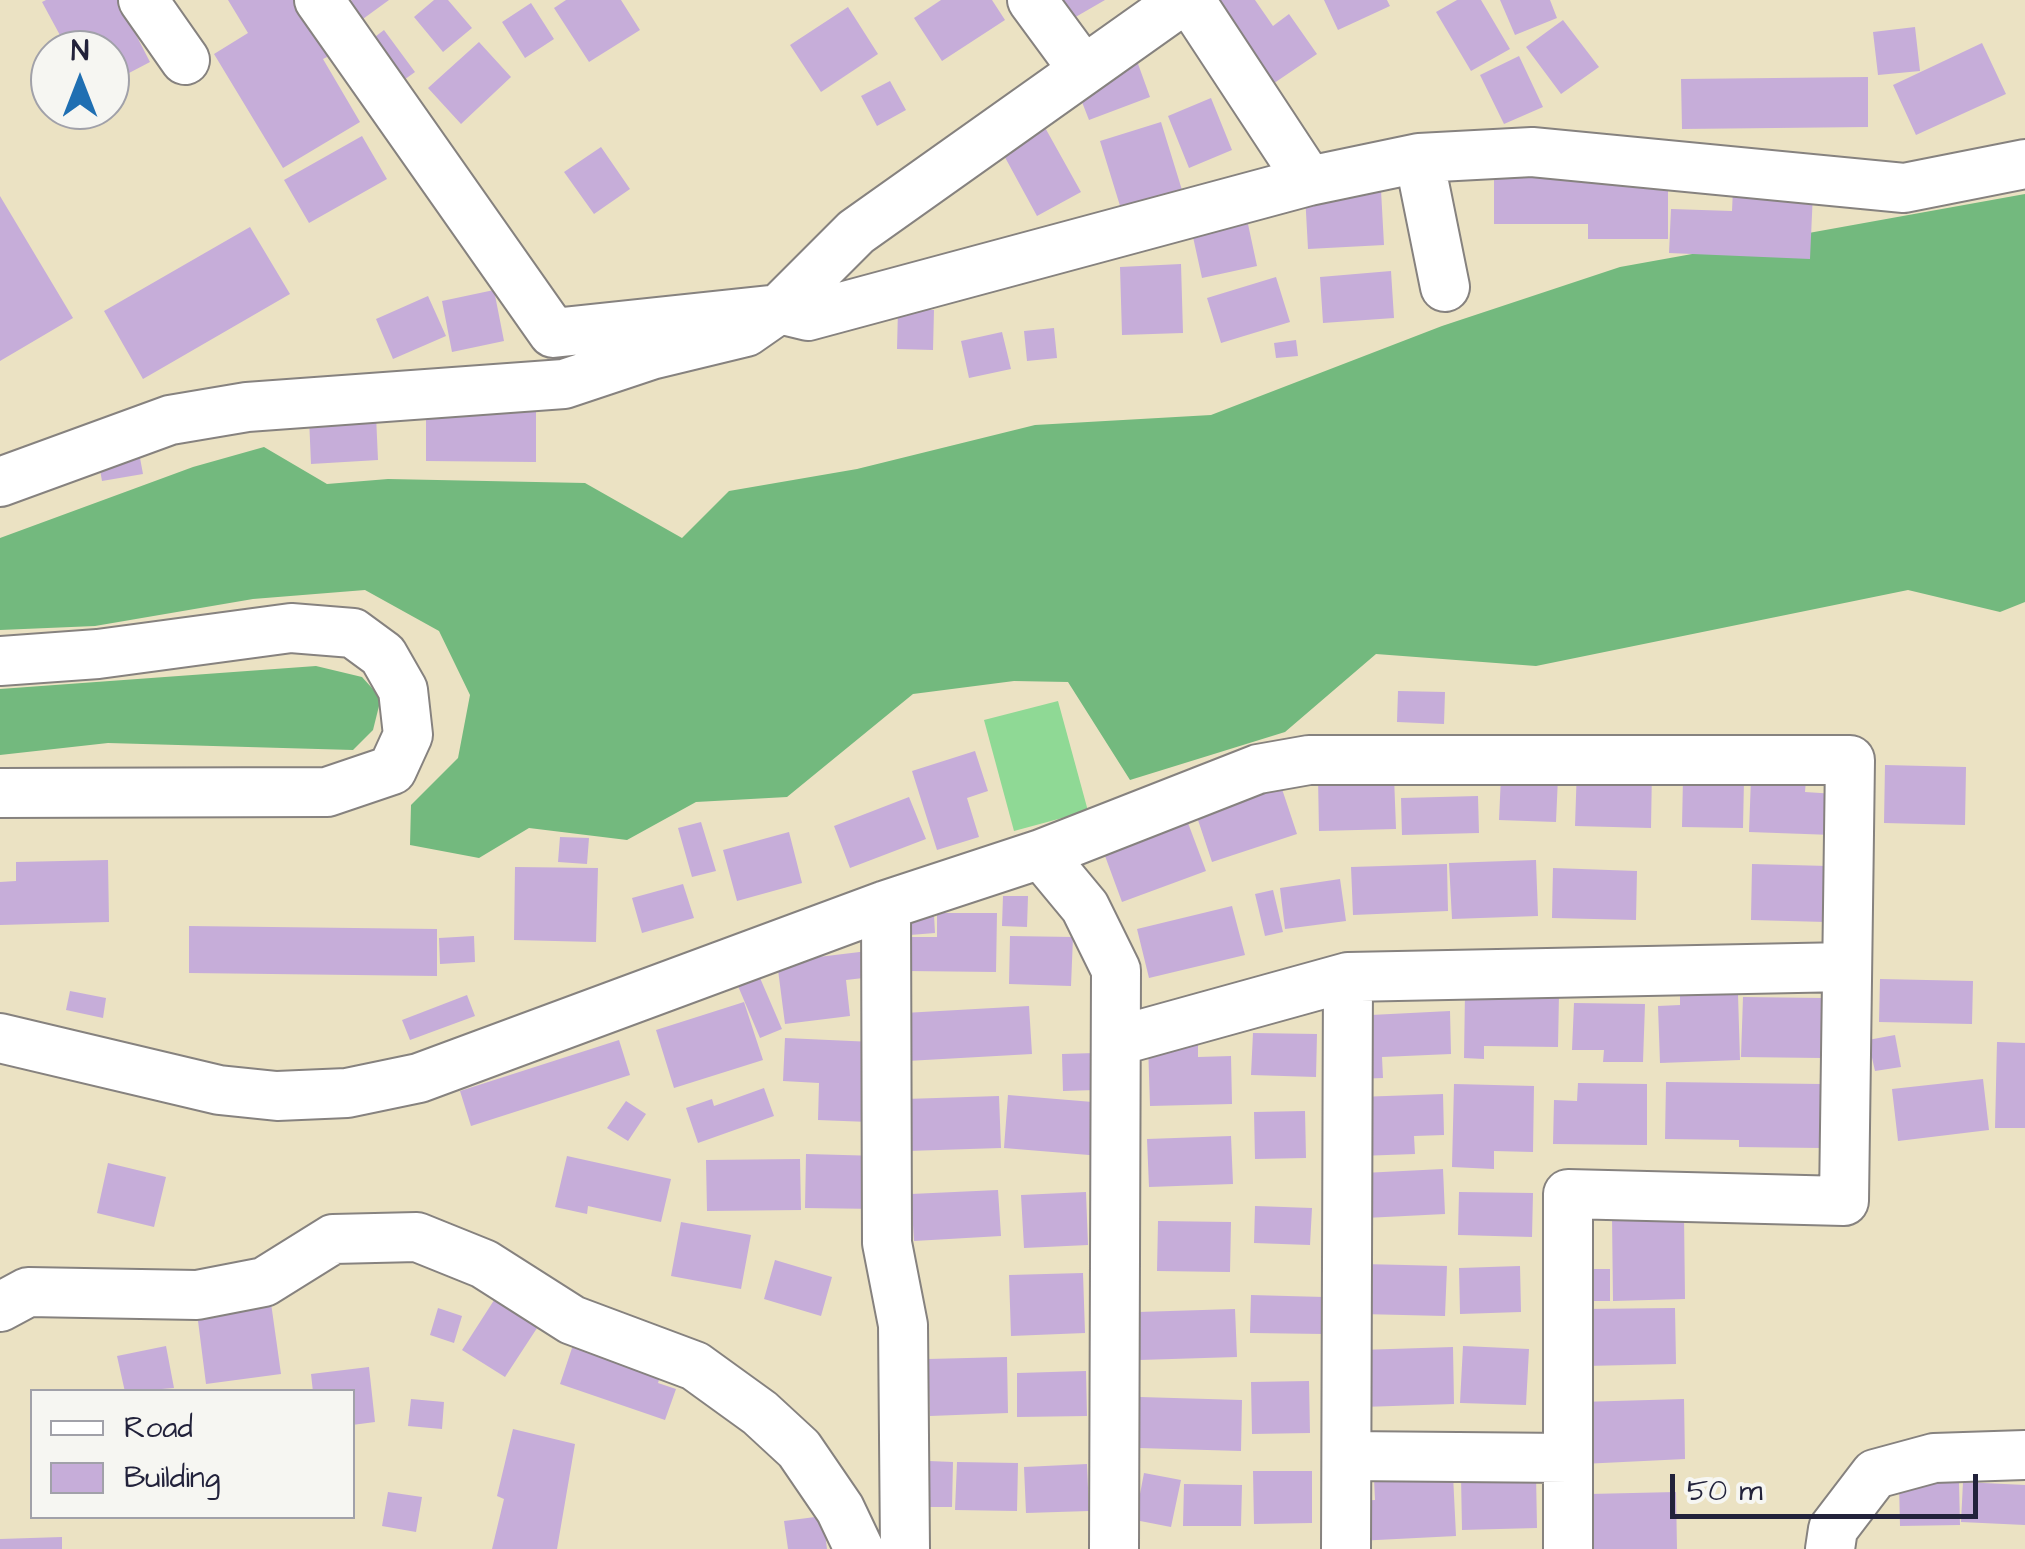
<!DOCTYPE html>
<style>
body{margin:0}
#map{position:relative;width:2025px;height:1549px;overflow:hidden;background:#ebe2c3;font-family:"Architects Daughter",sans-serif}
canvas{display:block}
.legend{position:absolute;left:30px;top:1389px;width:325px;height:130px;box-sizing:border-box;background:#f6f6f2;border:2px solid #a1a1a9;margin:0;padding:12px 18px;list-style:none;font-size:30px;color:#22223b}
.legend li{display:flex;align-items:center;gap:20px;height:50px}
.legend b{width:50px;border:2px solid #a1a1a9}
.north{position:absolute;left:30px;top:30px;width:100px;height:100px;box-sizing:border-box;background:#f6f6f2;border:2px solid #a1a1a9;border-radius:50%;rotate:0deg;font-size:28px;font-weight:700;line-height:40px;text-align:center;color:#22223b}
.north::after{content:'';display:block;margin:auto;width:35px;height:45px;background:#1f6fb2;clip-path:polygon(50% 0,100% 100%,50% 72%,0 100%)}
.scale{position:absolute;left:1670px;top:1474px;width:308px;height:45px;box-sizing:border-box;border:5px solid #22223b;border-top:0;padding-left:12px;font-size:30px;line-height:35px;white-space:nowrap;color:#22223b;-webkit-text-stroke:8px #f6f6f2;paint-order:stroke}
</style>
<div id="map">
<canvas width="2025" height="1549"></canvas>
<ul class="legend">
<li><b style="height:12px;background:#fff"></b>Road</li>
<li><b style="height:28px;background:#c6add9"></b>Building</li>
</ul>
<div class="north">N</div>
<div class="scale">50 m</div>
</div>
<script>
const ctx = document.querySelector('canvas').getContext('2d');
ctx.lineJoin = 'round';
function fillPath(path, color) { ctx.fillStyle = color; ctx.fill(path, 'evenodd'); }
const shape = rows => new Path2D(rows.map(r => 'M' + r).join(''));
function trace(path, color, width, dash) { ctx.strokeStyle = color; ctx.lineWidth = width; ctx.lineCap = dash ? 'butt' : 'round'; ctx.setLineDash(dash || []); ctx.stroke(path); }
fillPath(shape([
 [1058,701,1088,811,1014,831,984,720]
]), '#8fd995');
fillPath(shape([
 [2025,194,2025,602,2000,612,1908,590,1536,666,1376,654,1285,732,1130,780,1068,682,1014,681,913,694,787,797,696,802,627,840,529,828,479,858,410,845,411,805,458,758,470,695,439,631,365,590,253,599,95,626,0,630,0,538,193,467,264,447,327,484,388,479,585,483,682,538,729,491,857,469,1035,425,1211,415,1442,326,1620,267],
 [316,666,362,677,381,698,373,730,353,750,108,743,0,755,0,689]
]), '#73b97e');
fillPath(shape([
 [46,0,118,0,150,62,110,83,110,50,68,50,42,2],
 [228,0,295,0,329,56,323,59,360,122,283,168,214,54,248,33],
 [352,0,389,0,345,32,333,14],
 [434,0,448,0,472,28,443,52,414,17],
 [566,0,621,0,640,30,589,62,554,8],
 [941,0,992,0,1005,20,942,61,914,18],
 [1044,0,1105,0,1060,26],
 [1196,0,1255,0,1273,26,1289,14,1317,54,1258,94],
 [1324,0,1387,0,1390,6,1338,30],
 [1457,0,1481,0,1510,49,1471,71,1436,12],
 [1500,0,1550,0,1557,18,1515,35],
 [531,3,554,39,525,58,502,22],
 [848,7,878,54,821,92,790,45],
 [1563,20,1599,67,1561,94,1526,47],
 [1915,27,1920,71,1878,75,1873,32],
 [384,30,415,72,390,90,359,49],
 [479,42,511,77,461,124,428,88],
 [1982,43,2006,94,1916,135,1893,85],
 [1519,56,1543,107,1504,124,1480,75],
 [1137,61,1150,97,1089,120,1075,84],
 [1868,77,1868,127,1682,129,1681,79],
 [890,81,906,110,877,126,861,96],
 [1211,98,1232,150,1189,168,1168,116],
 [1038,115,1081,192,1037,216,995,139],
 [1161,122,1182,190,1121,209,1100,141],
 [362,136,387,179,309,223,284,180],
 [601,147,630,189,594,214,564,172],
 [1494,171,1668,173,1668,239,1588,239,1588,224,1494,224],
 [1733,189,1813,192,1810,259,1669,253,1671,209,1732,211],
 [1381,190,1384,245,1308,249,1305,194],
 [0,196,73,318,0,361],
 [1248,224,1257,266,1202,278,1193,237],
 [250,227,290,294,143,379,104,311],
 [1181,264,1183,333,1122,335,1120,267],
 [1391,271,1394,318,1323,323,1320,277],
 [1276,277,1290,322,1221,343,1207,298],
 [494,290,504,341,452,352,442,301],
 [428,296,446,336,393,359,376,319],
 [898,309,934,310,933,350,897,349],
 [1054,328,1057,358,1027,361,1024,331],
 [1002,332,1011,369,969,378,961,341],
 [1296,340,1298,356,1276,358,1274,343],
 [426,402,536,403,536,462,426,461],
 [376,415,378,460,311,464,309,418],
 [140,458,143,474,102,481,99,464],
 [1398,691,1445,692,1444,724,1397,722],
 [975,751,988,791,967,798,979,837,937,850,912,771],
 [1885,765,1966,767,1965,825,1884,823],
 [1577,767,1652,769,1651,828,1575,826],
 [1394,776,1396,829,1319,831,1318,777],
 [1501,776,1558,777,1556,822,1499,820],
 [1683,778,1744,779,1743,828,1682,827],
 [1751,778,1806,780,1805,792,1836,794,1833,835,1749,832],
 [1281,786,1297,834,1212,862,1196,814],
 [1478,796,1479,833,1402,835,1401,798],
 [909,797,926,839,850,868,834,826],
 [1185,815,1206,871,1122,902,1101,845],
 [701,822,716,871,692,877,678,828],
 [789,832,802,883,737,901,723,850],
 [560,837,589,838,587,864,558,862],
 [108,860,109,922,0,925,0,882,16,881,16,862],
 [1536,860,1538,916,1452,919,1449,863],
 [1447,864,1448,911,1353,915,1351,867],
 [1752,864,1828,866,1826,922,1751,920],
 [515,867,598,868,596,942,514,940],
 [1553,868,1637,871,1636,920,1552,918],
 [1340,879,1346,921,1285,929,1280,888],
 [683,884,694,918,642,933,632,898],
 [1273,890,1283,932,1265,936,1255,894],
 [1003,896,1028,896,1027,927,1002,926],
 [1232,906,1245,955,1149,978,1137,929],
 [937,913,997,913,996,972,908,971,909,937,937,937],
 [934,915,935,933,910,935,909,917],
 [189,926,437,929,437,976,189,973],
 [474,936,475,962,440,964,439,938],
 [1010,936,1073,937,1071,986,1009,984],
 [868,951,872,977,846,980,850,1016,785,1024,777,962],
 [757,971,782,1029,760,1038,735,979],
 [1880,979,1973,981,1972,1024,1879,1022],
 [70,991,106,998,103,1018,66,1010],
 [1465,992,1559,994,1558,1047,1484,1046,1484,1059,1464,1058],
 [1738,994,1740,1060,1660,1063,1658,1006,1680,1005,1680,996],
 [467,995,475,1016,410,1040,402,1020],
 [1743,997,1822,998,1821,1058,1741,1057],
 [744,1002,763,1060,674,1088,656,1030],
 [1574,1003,1645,1004,1643,1062,1603,1062,1604,1050,1572,1050],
 [1029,1006,1032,1054,907,1061,904,1013],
 [1450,1011,1451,1054,1382,1057,1383,1078,1354,1079,1351,1016],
 [1253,1033,1317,1034,1316,1077,1251,1075],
 [1895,1035,1901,1067,1875,1071,1868,1040],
 [785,1038,873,1042,869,1122,818,1120,819,1083,783,1081],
 [619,1040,630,1075,471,1126,460,1091],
 [1997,1042,2025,1043,2025,1128,1995,1128],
 [1198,1043,1198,1057,1231,1056,1232,1104,1150,1106,1148,1044],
 [1095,1053,1096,1090,1063,1091,1062,1054],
 [1983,1079,1989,1130,1898,1141,1892,1089],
 [1666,1082,1821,1084,1821,1148,1739,1147,1739,1140,1665,1139],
 [1578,1083,1647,1084,1647,1145,1553,1144,1554,1100,1577,1101],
 [1454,1084,1534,1086,1533,1152,1494,1151,1494,1169,1452,1167],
 [764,1088,774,1116,698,1143,686,1108,712,1099,714,1106],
 [1443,1094,1444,1135,1414,1136,1415,1154,1359,1156,1358,1097],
 [1008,1095,1105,1103,1101,1156,1004,1148],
 [999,1096,1001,1148,907,1151,905,1099],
 [626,1101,646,1114,628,1141,607,1128],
 [1305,1111,1306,1158,1255,1159,1254,1112],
 [1231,1136,1233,1184,1149,1187,1147,1139],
 [806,1154,880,1156,880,1209,805,1208],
 [567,1156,671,1179,661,1222,588,1206,587,1214,555,1207],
 [800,1159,801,1210,707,1211,706,1160],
 [108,1163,166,1177,154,1227,97,1213],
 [1443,1169,1445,1214,1365,1218,1363,1173],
 [998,1190,1001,1236,914,1241,911,1194],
 [1086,1192,1088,1245,1024,1248,1021,1195],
 [1459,1192,1533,1193,1532,1237,1458,1235],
 [1255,1206,1312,1208,1310,1245,1254,1243],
 [1684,1216,1685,1299,1613,1301,1612,1217],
 [1158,1221,1231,1222,1230,1272,1157,1271],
 [681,1222,751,1235,741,1289,671,1276],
 [775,1260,832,1277,821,1316,764,1299],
 [1362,1264,1447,1266,1445,1316,1361,1314],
 [1520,1266,1521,1312,1460,1314,1459,1268],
 [1576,1269,1610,1269,1610,1301,1576,1301],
 [1083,1273,1085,1333,1011,1336,1009,1275],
 [498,1294,541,1322,505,1377,462,1350],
 [1251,1295,1324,1297,1324,1334,1250,1333],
 [271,1303,281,1374,206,1384,197,1313],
 [438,1308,462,1316,454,1343,430,1335],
 [1675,1308,1676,1364,1584,1366,1584,1309],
 [1235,1309,1237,1357,1139,1360,1138,1312],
 [577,1333,664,1364,658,1383,676,1389,665,1420,560,1384],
 [166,1346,174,1388,125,1392,117,1356],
 [1463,1346,1529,1349,1526,1405,1460,1403],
 [1453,1347,1454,1404,1362,1407,1360,1350],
 [1007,1357,1008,1413,930,1416,928,1359],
 [369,1367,375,1422,352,1425,352,1392,313,1392,311,1374],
 [1086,1371,1087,1416,1017,1417,1017,1373],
 [1309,1381,1310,1433,1252,1434,1251,1382],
 [1140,1397,1242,1400,1241,1451,1139,1448],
 [411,1399,444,1402,442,1429,408,1426],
 [1684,1399,1685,1459,1582,1464,1580,1402],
 [513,1429,575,1444,557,1549,492,1549,504,1499,497,1496],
 [929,1461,953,1462,952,1507,928,1507],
 [957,1462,1018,1463,1017,1511,955,1510],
 [1087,1464,1089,1511,1026,1513,1024,1467],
 [1253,1471,1312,1471,1312,1523,1254,1524],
 [1144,1473,1181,1480,1171,1527,1135,1520],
 [1536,1474,1537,1528,1462,1530,1461,1476],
 [1453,1475,1456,1536,1357,1541,1356,1501,1375,1500,1374,1479],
 [1959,1482,1960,1525,1900,1526,1899,1484],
 [1963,1482,2025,1485,2025,1525,1961,1522],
 [1184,1484,1242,1485,1241,1526,1183,1526],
 [388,1492,422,1497,416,1532,382,1526],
 [1676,1492,1677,1549,1590,1549,1589,1494],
 [823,1516,827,1549,788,1549,784,1521],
 [62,1537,62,1549,0,1549,0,1539]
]), '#c6add9');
const minor = shape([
 [143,0,185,60],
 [319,0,553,333,779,309,808,316,1309,181,1419,158,1532,152,1904,188,2025,164],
 [1032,0,1082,68],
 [1190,0,1309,181],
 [1419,158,1445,287],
 [0,482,170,420,247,407,564,384,651,355,746,332,779,309,856,232,1183,0],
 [0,661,98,654,291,628,353,633,383,655,403,690,408,735,392,770,327,792,0,793],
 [1041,854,1258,769,1309,760,1850,760,1844,1201,1568,1194,1568,1549],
 [886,905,887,1243,903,1325,905,1549],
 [0,1038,219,1090,277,1096,347,1093,419,1078,886,905,1041,854,1085,907,1116,970,1114,1549],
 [1117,1041,1348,977,1847,967],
 [0,1307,28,1292,197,1295,264,1282,333,1239,417,1237,484,1264,572,1320,695,1366,760,1413,799,1449,840,1509,859,1549],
 [1347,1456,1568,1458],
 [1346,1549,1348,977],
 [1830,1549,1833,1529,1875,1474,1934,1458,2025,1455]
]);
trace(minor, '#86827f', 52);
trace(minor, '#fff', 48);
</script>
